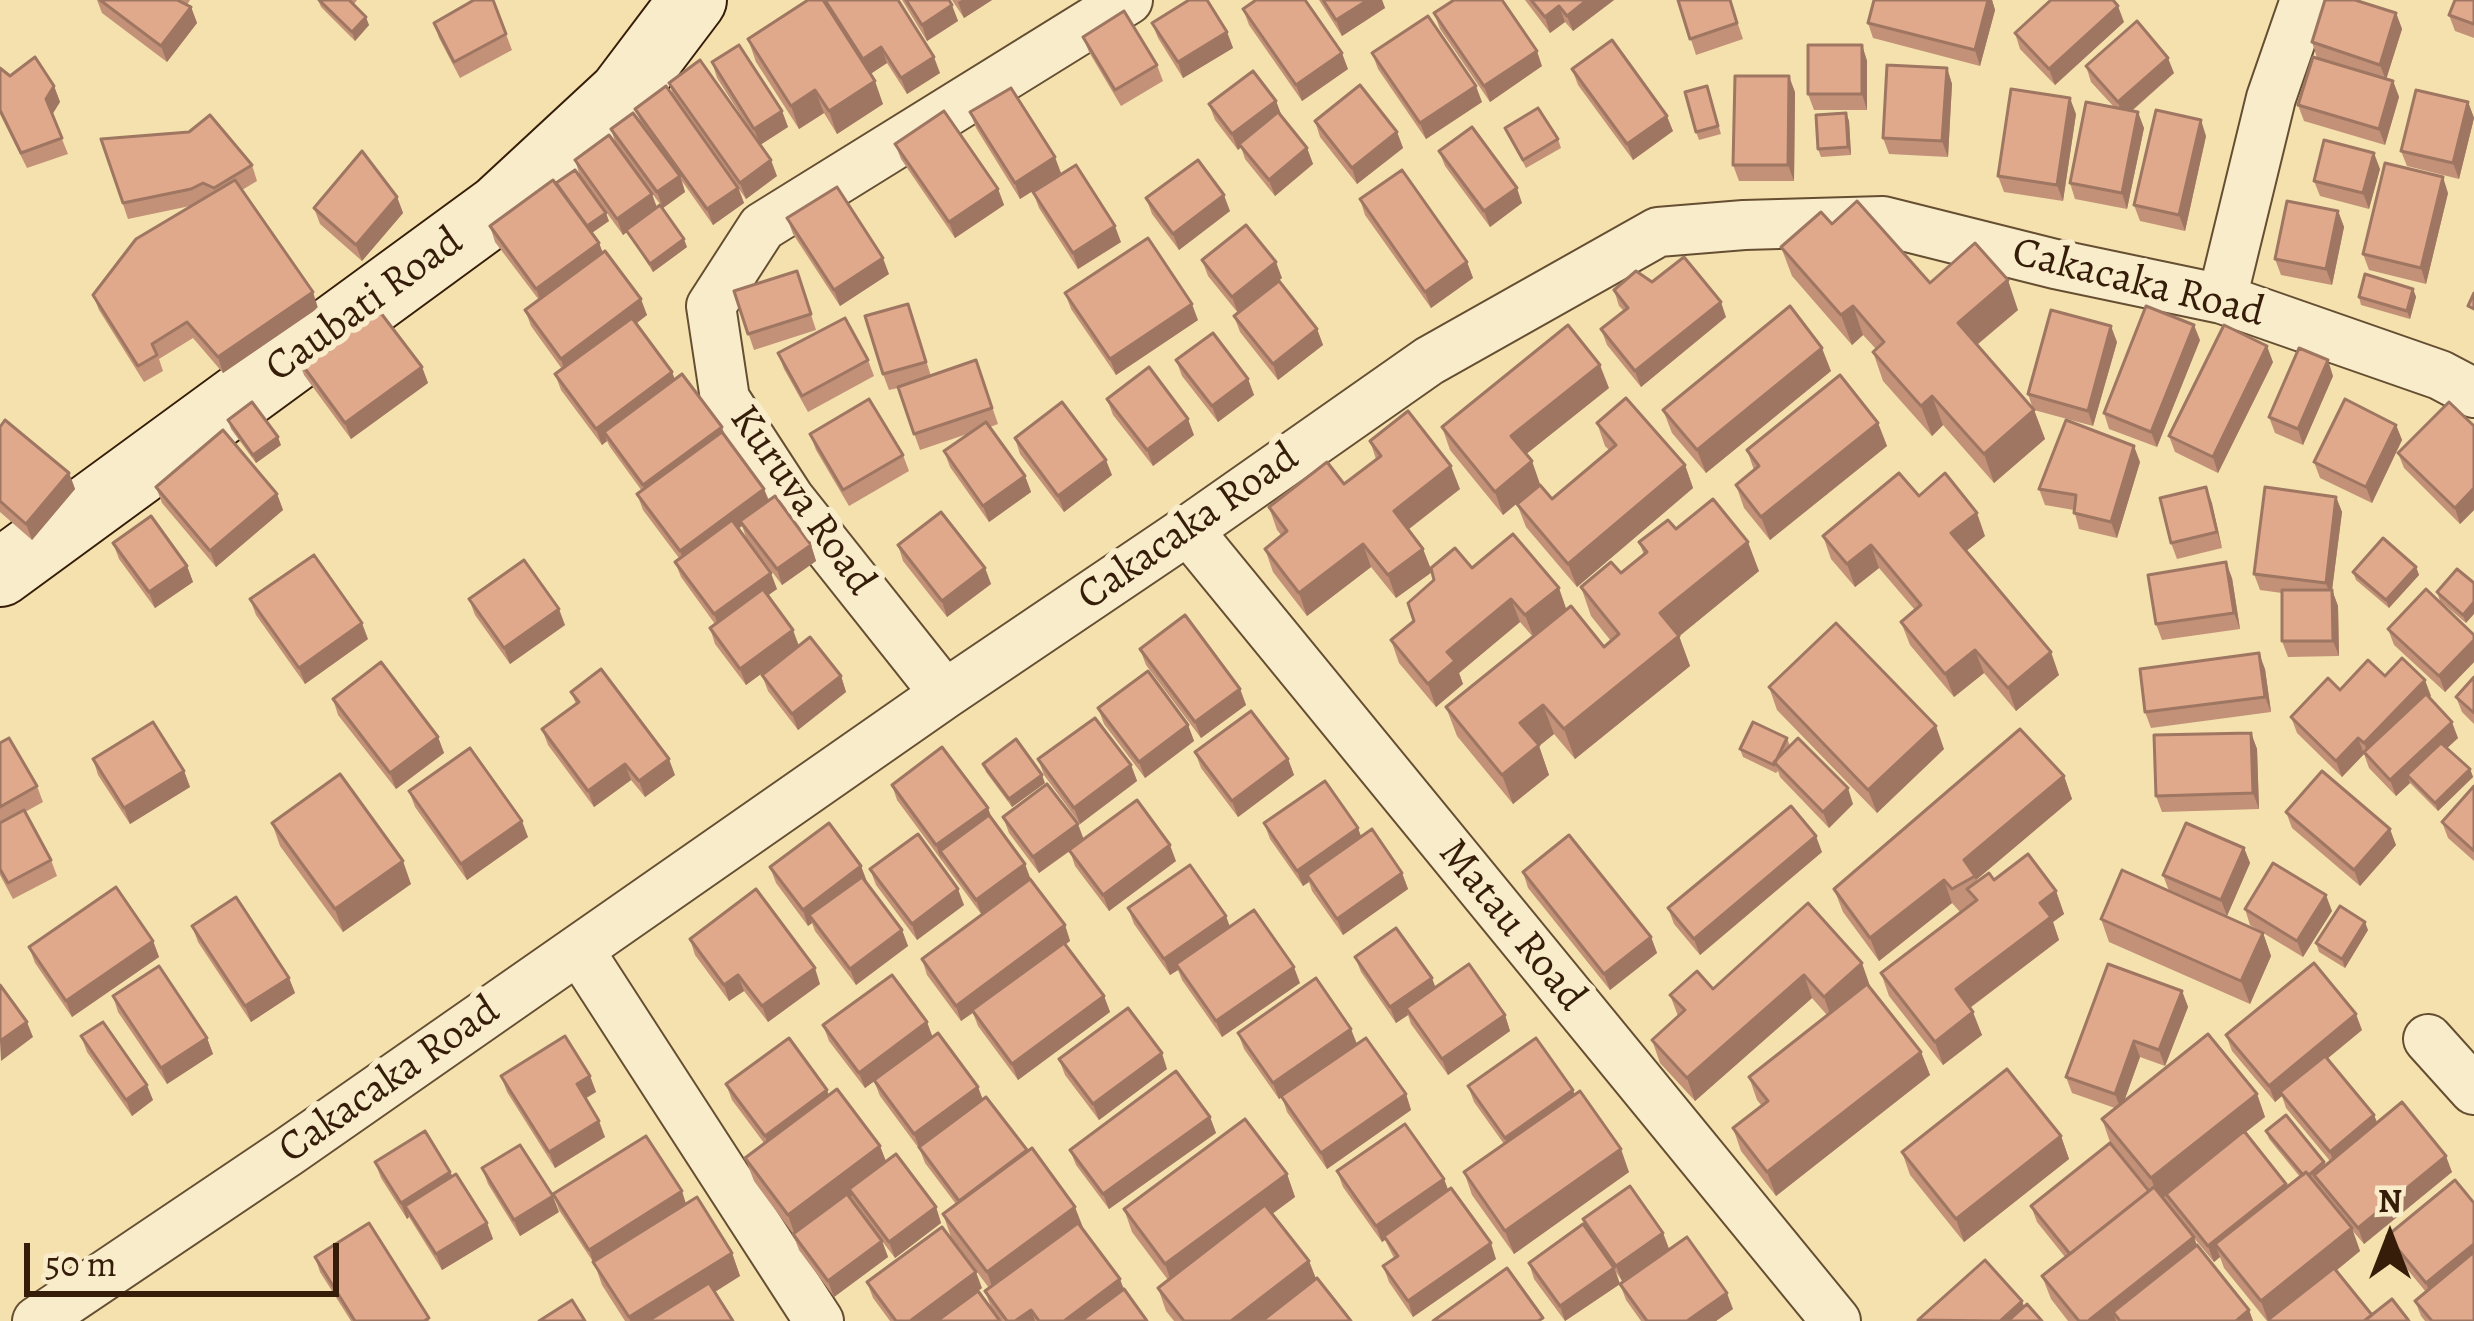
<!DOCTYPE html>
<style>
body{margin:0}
#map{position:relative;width:2474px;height:1321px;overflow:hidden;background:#f4e1ae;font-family:Alegreya,serif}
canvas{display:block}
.north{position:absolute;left:2330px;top:1177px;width:120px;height:120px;-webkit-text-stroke:9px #f8ecca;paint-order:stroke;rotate:0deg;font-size:33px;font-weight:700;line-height:48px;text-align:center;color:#351d09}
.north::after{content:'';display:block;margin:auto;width:42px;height:54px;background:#351d09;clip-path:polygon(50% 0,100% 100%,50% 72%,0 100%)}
.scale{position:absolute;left:24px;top:1243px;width:315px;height:54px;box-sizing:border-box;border:6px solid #351d09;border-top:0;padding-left:15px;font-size:36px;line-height:42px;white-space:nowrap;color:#351d09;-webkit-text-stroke:9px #f8ecca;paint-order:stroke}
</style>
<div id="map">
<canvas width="2474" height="1321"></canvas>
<div class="north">N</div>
<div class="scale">50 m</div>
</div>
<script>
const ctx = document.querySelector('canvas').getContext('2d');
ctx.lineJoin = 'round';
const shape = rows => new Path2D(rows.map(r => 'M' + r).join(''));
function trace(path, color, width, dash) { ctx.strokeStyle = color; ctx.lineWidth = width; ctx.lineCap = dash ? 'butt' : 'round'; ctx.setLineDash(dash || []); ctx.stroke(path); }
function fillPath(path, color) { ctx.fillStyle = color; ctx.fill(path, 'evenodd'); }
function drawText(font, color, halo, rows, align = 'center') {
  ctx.font = font + ' Alegreya,serif'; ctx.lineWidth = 12; ctx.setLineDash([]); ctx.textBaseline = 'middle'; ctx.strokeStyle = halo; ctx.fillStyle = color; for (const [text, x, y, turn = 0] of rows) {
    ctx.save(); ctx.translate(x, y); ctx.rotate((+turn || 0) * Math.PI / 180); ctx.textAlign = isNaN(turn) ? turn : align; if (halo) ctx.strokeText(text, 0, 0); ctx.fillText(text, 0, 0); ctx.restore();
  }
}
const street = shape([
 [2222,299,2271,98,2305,0],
 [1188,530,1836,1321],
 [945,694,790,499,725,399,711,306,762,227,1128,0],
 [579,950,819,1321],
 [2428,1039,2474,1090],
 [37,1321,288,1152,945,694,1188,530,1429,361,1658,232,1744,225,1883,221,2055,264,2222,299,2440,375,2474,393]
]);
const secondary = shape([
 [0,573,499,208,622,94,693,0]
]);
trace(street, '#654e32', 52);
trace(secondary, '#351d09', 70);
trace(street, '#f8ecca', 48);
trace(secondary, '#f8ecca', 66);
fillPath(shape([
 [97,0,190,0,187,5,191,7,197,23,167,62,102,13],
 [318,0,357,0,354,4,369,25,355,41,321,7],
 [493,0,512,50,460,78,439,38,434,23],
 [808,0,940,73,907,94,887,63,870,74,883,104,837,134,824,113,799,129,756,62,748,39],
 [902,0,949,0,958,21,927,41],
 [952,0,992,0,964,18],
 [1319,0,1382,0,1385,8,1342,36],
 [1525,0,1614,0,1573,31,1565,22,1550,33],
 [1678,0,1730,0,1743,39,1696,55],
 [1874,0,1992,0,1995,10,1980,66,1873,38,1868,23],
 [2474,0,2474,38,2455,31,2449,15],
 [1243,9,1348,69,1302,101,1249,25],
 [1434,13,1542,66,1490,102,1440,29],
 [2396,13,2402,29,2386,79,2393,81,2399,97,2385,145,2304,121,2298,105,2317,58,2312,42],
 [2124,22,2055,85,2020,49,2015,33],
 [1152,23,1227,32,1233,48,1183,78,1158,38],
 [1083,37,1157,65,1163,81,1121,106,1089,52],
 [1862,45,1867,61,1867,110,1814,110,1808,94],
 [1372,53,1482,102,1426,139,1378,69],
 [712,62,782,111,788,127,760,145,717,78],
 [2086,66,2174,73,2132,111,2144,128,2127,209,2075,199,2070,183,2114,107,2091,82],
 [0,68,10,76,54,86,60,102,52,114,68,154,27,168,0,114],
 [1947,68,1952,84,1948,157,1889,154,1883,138],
 [1572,69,1673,131,1633,160,1578,85],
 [669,83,777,176,746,199,739,189,744,203,713,225,682,181,685,192,663,208,616,145,611,129,641,122,635,109,674,98],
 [1707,86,1721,134,1699,140,1696,132],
 [1795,92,1794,181,1739,181,1733,165],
 [1276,101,1282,117,1307,148,1313,164,1275,196,1245,159,1241,147,1238,150,1215,120,1209,104],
 [2468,102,2474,118,2459,179,2407,166,2401,151],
 [970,112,1061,173,1020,199,976,128],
 [1846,113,1849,121,1851,155,1821,157,1818,149],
 [2076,114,2063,201,2004,192,1998,176],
 [1315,121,1397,132,1403,148,1357,184,1320,137],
 [1505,128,1558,139,1561,148,1526,168],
 [2206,136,2185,231,2140,221,2134,205],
 [101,139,252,165,257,181,242,190,318,308,223,373,193,338,159,359,163,371,144,382,99,310,93,295,190,206,128,219],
 [895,144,998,189,1004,205,955,238,901,159],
 [1439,151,1522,203,1490,227,1445,166],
 [575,160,657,207,687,247,653,272,627,232,623,235,580,176],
 [2380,169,2369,209,2320,196,2314,181],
 [557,186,609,221,592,233,599,243,603,253,647,315,636,324,672,372,675,380,725,437,764,489,769,500,811,545,816,561,782,585,746,537,742,526,739,528,777,589,768,595,799,646,841,676,846,692,798,730,768,691,762,675,791,652,746,685,715,644,710,628,715,624,681,577,675,562,679,558,643,510,637,494,642,491,610,447,607,441,602,445,561,390,555,374,562,369,531,326,525,310,539,300,495,242,490,226],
 [1033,192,1121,242,1078,269,1039,208],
 [2448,193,2426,284,2369,270,2363,254],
 [397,197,403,213,362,261,320,224,314,208],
 [1146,198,1230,211,1179,250,1152,214],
 [1360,199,1467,262,1473,278,1431,308,1365,215],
 [2338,211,2344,227,2332,285,2281,275,2275,259],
 [787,218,889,274,840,306,793,234],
 [1832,224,1930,283,2018,310,1977,345,2033,409,2028,394,2117,342,2093,426,2034,410,2045,439,1994,483,1943,425,1932,436,1883,381,1873,352,1876,349,1863,335,1852,345,1792,276,1781,247],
 [1202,260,1282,278,1265,291,1317,329,1323,345,1278,380,1240,332,1234,316,1238,313,1208,276],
 [797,271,816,330,754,350,734,291],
 [1652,282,1726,317,1641,387,1607,345,1601,329,1624,311,1619,306,1614,290],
 [2413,289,2416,297,2410,319,2361,305,2359,297],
 [1065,293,1198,320,1116,375,1071,309],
 [913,320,931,376,976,360,998,424,990,427,1025,476,1031,492,989,522,950,467,944,451,970,433,920,450,898,388,889,390,883,374],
 [2200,340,2157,447,2109,429,2104,413],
 [778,353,868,360,874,376,808,412,784,369],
 [298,359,422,367,428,383,351,439,304,375],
 [1176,360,1248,379,1254,395,1218,422,1182,376],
 [2273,362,2218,473,2175,452,2169,436],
 [1831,371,1706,473,1672,433,1663,410],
 [2333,376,2303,445,2275,433,2269,417],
 [1609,388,1526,454,1540,485,1552,499,1609,450,1605,446,1597,423,1685,465,1693,488,1577,587,1526,527,1517,504,1537,487,1503,515,1450,450,1442,427],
 [1107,399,1194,435,1153,466,1113,415],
 [228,420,281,445,256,463,231,429],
 [1878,423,1887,446,1770,540,1744,508,1736,485,1754,470,1747,450],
 [2396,425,2402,440,2372,503,2320,478,2314,462],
 [2474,426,2474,510,2460,524,2404,468,2398,453],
 [0,427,69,473,75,489,32,540,0,512],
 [810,434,903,455,909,471,849,506,816,450],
 [1015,438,1112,475,1064,512,1020,454],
 [1370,441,1460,489,1408,530,1423,549,1432,572,1396,598,1371,567,1307,616,1273,572,1265,549,1282,536,1277,530,1269,507,1344,484,1376,459],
 [2140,462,2117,538,2079,529,2074,510,2045,505,2039,489],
 [156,487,277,494,283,510,216,567,162,503],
 [2206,487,2222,548,2177,559,2171,543],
 [1919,496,1985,536,1966,551,2059,675,2016,711,1984,673,1954,697,1910,645,1901,622,1915,610,1879,568,1855,587,1831,559,1823,536],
 [2336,497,2342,512,2332,590,2338,606,2339,656,2288,657,2282,641,2282,593,2260,590,2254,574],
 [1676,529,1759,571,1679,636,1690,666,1575,759,1554,734,1539,746,1549,775,1513,804,1457,736,1446,707,1533,637,1520,622,1459,673,1463,684,1436,707,1399,663,1391,640,1472,568,1567,609,1604,647,1611,641,1591,616,1581,587,1621,573,1644,555,1639,542],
 [113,543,187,566,193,582,155,608,119,559],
 [898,545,985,568,991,584,947,617,903,561],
 [2416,567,2419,575,2389,608,2356,580,2353,572],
 [2457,569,2466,623,2440,601,2437,592],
 [2232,578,2240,629,2162,640,2156,624],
 [250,599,368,639,305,684,256,615],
 [469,599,565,625,510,664,475,615],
 [2388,629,2474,635,2474,662,2445,692,2394,645],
 [1140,649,1240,689,1246,705,1201,738,1146,665],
 [2265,669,2271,712,2151,728,2145,712],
 [2385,676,2431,696,2429,698,2458,738,2447,748,2470,769,2473,777,2438,811,2410,783,2396,796,2369,768,2364,754,2342,777,2297,733,2291,717,2340,690],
 [2474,677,2474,724,2462,712,2456,697],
 [1769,687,1944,749,1877,813,1777,710],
 [571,692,675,775,645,797,631,780,594,807,548,745,542,729,576,704],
 [333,699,438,737,444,753,396,789,338,715],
 [1098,708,1188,725,1194,741,1145,778,1104,724],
 [2251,733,2257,749,2259,809,2162,812,2156,796],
 [1787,738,1790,746,1853,804,1829,828,1780,777,1778,771,1776,773,1743,757,1740,749],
 [0,743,37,786,43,802,25,812,51,860,57,876,13,899,0,875],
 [1195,752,1288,759,1294,775,1238,817,1201,768],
 [93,759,184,771,190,787,130,824,98,775],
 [1038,759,1131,765,1137,781,1080,824,1044,775],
 [983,764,1045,783,1012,807,986,772],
 [2064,776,2072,799,1976,880,1977,882,1994,880,2056,891,2064,914,2053,922,2059,940,1970,1008,1982,1035,1943,1065,1889,996,1881,973,1960,912,1952,903,1879,961,1843,912,1834,889],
 [892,785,988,808,991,818,1031,880,1065,925,1070,941,1065,945,1104,996,1110,1012,1018,1080,978,1026,973,1013,961,1021,927,975,922,959,982,915,897,800],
 [2474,786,2474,861,2448,838,2442,822],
 [409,791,528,837,467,880,415,807],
 [2286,812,2396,845,2360,886,2292,828],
 [1003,817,1083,839,1176,861,1109,911,1075,866,1070,851,1039,873,1009,833],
 [272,823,411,884,343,932,280,846],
 [1264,823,1402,873,1408,889,1343,935,1312,891,1309,882,1303,886,1270,839],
 [2244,848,2250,863,2227,916,2263,933,2271,956,2250,1004,2109,942,2101,919,2169,891,2163,875],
 [1822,852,1700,955,1674,924,1668,908],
 [861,866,867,882,902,930,908,946,856,985,815,931,812,923,808,926,776,883,770,867],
 [870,869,964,905,917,940,876,885],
 [1523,872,1651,937,1657,953,1610,990,1528,888],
 [1808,903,1869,986,1921,1052,1930,1075,1776,1196,1741,1151,1733,1128,1762,1106,1757,1100,1749,1077,1827,1015,1812,998,1695,1101,1660,1063,1652,1040,1678,1016,1670,995,1713,989],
 [1128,908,1300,983,1222,1037,1182,980,1178,970,1170,975,1134,924],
 [2245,909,2332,911,2303,957,2250,925],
 [192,926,289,978,295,993,251,1022,198,942],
 [2368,930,2345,968,2319,952,2316,943],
 [690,939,820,984,768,1022,744,991,729,1001,695,955],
 [153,941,159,957,72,1017,35,963,29,947],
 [1355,957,1505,1015,1510,1031,1448,1075,1411,1024,1408,1015,1396,1023,1361,972],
 [2182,991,2188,1007,2165,1066,2140,1057,2124,1101,2257,1094,2265,1117,2245,1132,2287,1187,2300,1177,2269,1139,2266,1131,2324,1162,2326,1165,2330,1161,2286,1108,2282,1096,2275,1102,2232,1051,2226,1035,2362,1030,2327,1059,2374,1115,2377,1122,2452,1172,2364,1244,2352,1230,2360,1251,2336,1271,2372,1315,2409,1321,2267,1321,2224,1268,2220,1257,2214,1262,2194,1238,2197,1246,2249,1310,2253,1321,2068,1321,2051,1299,2042,1276,2065,1257,2037,1222,2031,1206,2150,1190,2110,1142,2102,1119,2115,1108,2072,1093,2066,1077],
 [113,996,207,1038,213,1054,167,1084,118,1012],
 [927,1022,932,1037,978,1087,983,1100,1083,1230,1147,1321,1001,1321,991,1307,985,1291,989,1288,951,1237,943,1214,956,1204,925,1163,920,1150,880,1096,874,1081,865,1088,829,1041,823,1025],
 [1238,1033,1357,1044,1406,1094,1411,1110,1327,1169,1287,1112,1282,1097,1279,1099,1244,1049],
 [81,1036,153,1100,132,1116,87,1052],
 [1059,1059,1167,1069,1099,1120,1065,1075],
 [501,1076,590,1076,596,1092,585,1099,605,1137,555,1168,507,1092],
 [726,1084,829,1095,880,1146,886,1162,936,1207,941,1223,895,1258,882,1241,888,1257,834,1297,799,1250,793,1234,754,1181,745,1158,764,1143,732,1100],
 [1468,1086,1575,1094,1629,1172,1514,1254,1472,1195,1464,1172,1504,1144,1474,1102],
 [1210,1117,1216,1133,1109,1209,1076,1165,1070,1150],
 [2061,1136,2069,1159,1964,1242,1910,1175,1902,1152],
 [375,1162,450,1172,487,1223,493,1239,442,1270,409,1217,407,1219,381,1178],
 [482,1168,559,1212,520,1236,488,1184],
 [1337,1171,1444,1179,1448,1190,1496,1259,1413,1317,1389,1282,1383,1266,1394,1258,1385,1240,1382,1242,1343,1187],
 [1287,1174,1295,1197,1272,1214,1309,1261,1316,1279,1351,1321,1174,1321,1166,1311,1158,1288,1168,1280,1132,1232,1124,1209],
 [553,1194,686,1204,732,1253,740,1276,715,1292,733,1321,625,1321,602,1285,595,1265,559,1210],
 [1583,1219,1663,1233,1669,1249,1622,1281,1616,1272,1620,1284,1565,1321,1534,1279,1529,1263,1588,1232],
 [2387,1236,2474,1321,2425,1321,2421,1316,2415,1301,2426,1292,2393,1252],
 [315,1257,430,1321,351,1321,320,1272],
 [867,1282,982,1288,958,1305,1000,1321,890,1321,873,1298],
 [1620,1284,1733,1309,1716,1321,1641,1321,1626,1300]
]), '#c29178');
fillPath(shape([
 [962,0,992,0,964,18,958,2],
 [1368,0,1382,0,1385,8,1342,36,1336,20],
 [1587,0,1614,0,1573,31,1567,16],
 [1988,0,1992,0,1995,10,1980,66,1975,50],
 [952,5,958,21,927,41,922,25],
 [1559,6,1565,22,1550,33,1545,17],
 [2118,6,2124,22,2055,85,2049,69],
 [191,7,197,23,167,62,161,46],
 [2396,13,2402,29,2386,80,2380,65],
 [366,17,369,25,355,41,352,32],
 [1227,32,1233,48,1183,78,1178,62],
 [1862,45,1867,61,1867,110,1862,94],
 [881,47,887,63,869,75,863,59],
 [1537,51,1542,66,1490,102,1484,86],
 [1342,53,1348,69,1302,101,1296,85],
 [934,57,940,73,907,94,901,78],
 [2168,58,2174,73,2123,118,2118,102],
 [1947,68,1952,84,1948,157,1942,141],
 [1789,76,1795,92,1794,181,1788,165],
 [875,81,883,104,837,134,829,111],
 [2393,81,2399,97,2385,145,2379,129],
 [54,86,60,102,52,115,46,99],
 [1476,86,1482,102,1426,139,1420,123],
 [815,90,824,113,799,129,791,106],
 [2070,98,2076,114,2063,201,2057,185],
 [1276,101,1282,117,1239,144,1241,147,1238,150,1232,134],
 [2468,102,2474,118,2459,179,2453,163],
 [782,111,788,127,760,145,754,129],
 [2138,112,2144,128,2127,209,2122,193],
 [1846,113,1849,121,1851,155,1848,147],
 [1667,116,1673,131,1633,160,1627,144],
 [2201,120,2206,136,2185,231,2179,215],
 [1397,132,1403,148,1357,184,1352,168],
 [1307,148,1313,164,1275,196,1269,180],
 [2374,153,2380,169,2369,209,2363,193],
 [1055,157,1061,173,1020,199,1015,183],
 [771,160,777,176,746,199,740,183],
 [680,176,685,192,663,208,657,192],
 [2443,177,2448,193,2426,284,2421,268],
 [738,188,744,203,713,225,707,209],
 [1517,188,1522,203,1490,227,1484,211],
 [998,189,1004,205,955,238,949,222],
 [652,194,658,210,623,235,617,219],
 [1224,195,1230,211,1179,250,1173,234],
 [397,197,403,213,362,261,356,245],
 [2338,211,2344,227,2332,285,2326,269],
 [606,213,609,221,590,234,587,226],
 [1115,226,1121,242,1078,269,1073,253],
 [684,239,687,247,653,272,650,264],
 [599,243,605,259,542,305,536,289],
 [883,258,889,274,840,306,834,290],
 [1276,262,1282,278,1238,313,1232,297],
 [1467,262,1473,278,1431,308,1425,292],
 [2008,280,2018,310,1968,352,1958,323],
 [2413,289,2416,297,2410,319,2407,311],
 [313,292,318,308,223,373,218,357],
 [641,299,647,315,566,375,561,359],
 [1721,302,1726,317,1641,387,1635,371],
 [1192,304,1198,320,1116,375,1110,359],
 [1853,306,1863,335,1852,345,1841,315],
 [2194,325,2200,340,2157,447,2151,432],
 [2111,326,2117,342,2093,426,2088,411],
 [1317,329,1323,345,1278,380,1273,364],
 [2267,346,2273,362,2218,473,2213,457],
 [1822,348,1831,371,1706,473,1697,450],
 [2328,360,2333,376,2303,445,2298,429],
 [1600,365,1609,388,1520,459,1511,436],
 [422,367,428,383,351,439,345,423],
 [672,372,678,388,604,432,607,441,602,445,596,429],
 [1248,379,1254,395,1218,422,1212,406],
 [1932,396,1943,425,1932,436,1921,406],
 [2034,410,2045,439,1994,483,1984,454],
 [1188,419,1194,435,1153,466,1147,450],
 [1878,423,1887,446,1770,540,1761,517],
 [2396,425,2402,440,2372,503,2366,487],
 [722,427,727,443,649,501,643,485],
 [278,437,281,445,256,463,253,455],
 [2134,446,2140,462,2117,538,2111,522],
 [1106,460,1112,475,1064,512,1058,496],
 [1532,461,1540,484,1503,515,1495,492],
 [1685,465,1693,488,1577,587,1568,564],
 [1451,466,1460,489,1402,534,1394,511],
 [69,473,75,489,32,540,26,524],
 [1025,476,1031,492,989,522,983,506],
 [2206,487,2212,503,2222,548,2217,532],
 [2474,488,2474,510,2460,524,2455,508],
 [764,489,770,505,740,521,742,526,686,567,680,551],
 [277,494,283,510,216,567,210,551],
 [2336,497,2342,512,2332,590,2338,606,2339,656,2333,641,2331,598,2326,583],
 [1977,513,1985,536,1960,556,1951,533],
 [1748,542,1759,571,1671,643,1660,613],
 [1363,544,1371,567,1307,616,1299,593],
 [811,545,816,561,782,585,777,569],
 [1871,545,1879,568,1855,587,1847,564],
 [1423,549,1432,572,1396,598,1388,575],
 [2226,562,2232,578,2240,629,2234,613],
 [187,566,193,582,155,608,149,592],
 [2416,567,2419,575,2389,608,2386,600],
 [985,568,991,584,947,617,942,601],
 [771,573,777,589,720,630,714,614],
 [1559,588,1567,611,1534,638,1525,615],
 [1511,599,1520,622,1459,673,1463,684,1436,707,1428,684,1447,652],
 [2474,602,2474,614,2466,623,2463,615],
 [559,609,565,625,510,664,504,648],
 [362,623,368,639,305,684,299,668],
 [793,630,799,646,746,685,740,669],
 [1679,636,1690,666,1575,759,1564,729],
 [2474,640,2474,662,2445,692,2439,676],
 [1975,650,1984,673,1954,697,1945,674],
 [2051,652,2059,675,2016,711,2008,688],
 [2259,653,2265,669,2271,712,2265,697],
 [841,676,846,692,798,730,792,714],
 [2425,680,2431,696,2370,759,2364,743],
 [1240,689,1246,705,1201,738,1195,722],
 [1543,705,1554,734,1539,746,1549,775,1513,804,1502,775,1520,723],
 [2452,722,2458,738,2413,780,2407,775,2410,783,2396,796,2390,780],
 [1188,725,1194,741,1145,778,1139,762],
 [1936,726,1944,749,1877,813,1868,790],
 [2251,733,2257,749,2259,809,2253,793],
 [438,737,444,753,396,789,390,773],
 [2358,738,2364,754,2342,777,2336,761],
 [669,759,675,775,645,797,639,781],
 [1288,759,1294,775,1238,817,1232,801],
 [625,764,631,780,594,807,588,791],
 [1131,765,1137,781,1080,824,1074,808],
 [2470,769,2473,777,2438,811,2435,803],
 [184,771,190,787,130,824,124,808],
 [1042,775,1045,783,1012,807,1009,799],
 [2064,776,2072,799,1976,880,1964,860],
 [1848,788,1853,804,1829,828,1823,812],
 [988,808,994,824,940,851,942,861,936,845],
 [522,821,528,837,467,880,461,864],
 [1078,824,1084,840,1039,873,1033,857],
 [1358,828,1364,844,1307,875,1309,882,1303,886,1297,871],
 [2390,829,2396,845,2360,886,2354,870],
 [1816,836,1822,852,1700,955,1694,939],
 [1170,845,1176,861,1109,911,1103,895],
 [2244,848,2250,863,2227,916,2221,900],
 [403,861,411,884,343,932,335,909],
 [1025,864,1031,880,982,916,976,900],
 [861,866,867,882,809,915,812,923,808,926,803,910],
 [1402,873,1408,889,1343,935,1337,919],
 [1944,880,1952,903,1879,961,1870,938],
 [958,889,964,905,917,940,912,924],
 [2056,891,2064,914,2053,922,2059,940,1964,1012,1956,989,2040,903],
 [2326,895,2332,911,2303,957,2297,941],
 [1226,916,1232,932,1176,964,1178,970,1170,975,1164,959],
 [2365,922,2368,930,2345,968,2342,959],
 [1065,925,1070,941,961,1021,956,1006],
 [902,930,908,946,856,985,850,969],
 [2263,933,2271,956,2250,1004,2241,981],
 [1651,937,1657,953,1610,990,1604,974],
 [153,941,159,957,72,1017,66,1001],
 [1862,963,1870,986,1832,1020,1824,997],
 [1294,967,1300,983,1222,1037,1216,1021],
 [815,968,820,984,768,1022,762,1006],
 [738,975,744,991,729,1001,724,985],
 [1804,975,1812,998,1695,1101,1687,1078],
 [289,978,295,993,251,1022,245,1006],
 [1432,978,1438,994,1406,1008,1408,1015,1396,1023,1390,1007],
 [2182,991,2188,1007,2165,1066,2159,1050],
 [1104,996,1110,1012,1018,1080,1012,1064],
 [1973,1012,1982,1035,1943,1065,1935,1042],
 [2356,1014,2362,1030,2283,1095,2280,1092,2282,1096,2275,1102,2269,1086],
 [1505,1015,1510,1031,1448,1075,1442,1059],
 [27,1022,33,1037,1,1061,0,1041],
 [927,1022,933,1038,865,1088,859,1073],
 [1351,1029,1357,1044,1279,1099,1273,1083],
 [207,1038,213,1054,167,1084,161,1068],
 [2134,1041,2140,1057,2121,1110,2115,1094],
 [1921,1052,1930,1075,1776,1196,1767,1172],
 [1162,1053,1167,1069,1099,1120,1093,1104],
 [590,1076,596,1092,582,1100,577,1084],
 [147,1085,153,1100,132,1116,126,1100],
 [978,1087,984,1103,920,1150,914,1134],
 [827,1090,833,1106,771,1152,765,1136],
 [1573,1090,1579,1106,1510,1154,1505,1138],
 [1406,1094,1411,1110,1327,1169,1321,1153],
 [2257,1094,2265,1117,2159,1201,2151,1178],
 [2374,1115,2380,1131,2336,1168,2330,1152],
 [1210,1117,1216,1133,1109,1209,1103,1194],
 [599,1121,605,1137,555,1168,549,1152],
 [2061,1136,2069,1159,1964,1242,1956,1219],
 [880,1146,889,1169,849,1189,852,1196,796,1238,788,1215],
 [1621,1149,1629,1172,1514,1254,1505,1231],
 [2446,1156,2452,1172,2364,1244,2358,1228],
 [450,1172,456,1188,405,1206,409,1217,407,1219,401,1203],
 [1287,1174,1295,1197,1173,1287,1165,1264],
 [1444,1179,1450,1195,1382,1242,1376,1226],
 [2286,1184,2292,1200,2215,1244,2220,1257,2214,1262,2208,1246],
 [682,1191,687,1207,594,1265,589,1250],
 [553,1196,559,1212,520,1236,514,1220],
 [936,1207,941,1223,895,1258,889,1242],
 [1075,1207,1084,1230,995,1295,987,1272],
 [487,1223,493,1239,442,1270,436,1254],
 [2352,1228,2360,1251,2273,1321,2268,1321,2261,1301],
 [1663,1233,1669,1249,1622,1281,1616,1266],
 [2194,1237,2202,1260,2113,1312,2116,1321,2088,1321],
 [882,1241,888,1257,834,1297,828,1281],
 [1491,1243,1496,1259,1413,1317,1408,1301],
 [2474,1244,2474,1264,2432,1299,2426,1283],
 [732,1253,740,1276,668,1321,630,1321,629,1317],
 [1309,1261,1318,1284,1269,1321,1231,1321],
 [1614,1268,1620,1284,1565,1321,1560,1306],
 [976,1272,982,1288,937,1321,910,1321],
 [1120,1279,1126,1295,1091,1321,1064,1321],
 [1727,1293,1733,1309,1716,1321,1687,1321],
 [2022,1301,2028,1316,2023,1321,2000,1321],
 [1031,1310,1035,1321,1015,1321],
 [2249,1310,2253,1321,2236,1321]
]), '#9e7662');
const building = shape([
 [100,0,177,0,191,7,161,46,100,0],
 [319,0,349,0,366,17,352,32,319,0],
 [474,0,493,0,506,34,454,62,434,23,474,0],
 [808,0,823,0,875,81,829,111,815,90,791,106,748,39,808,0],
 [825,0,898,0,934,57,901,78,881,47,863,59,825,0],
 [906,0,949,0,952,5,922,25,906,0],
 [1189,0,1207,0,1227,32,1178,62,1152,23,1189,0],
 [1256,0,1305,0,1342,53,1296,85,1243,9,1256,0],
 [1323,0,1368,0,1336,20,1323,0],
 [1454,0,1502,0,1537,51,1484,86,1434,13,1454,0],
 [1531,0,1587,0,1567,16,1559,6,1545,17,1531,0],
 [1678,0,1730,0,1737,23,1690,39,1678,0],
 [1874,0,1988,0,1975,50,1868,23,1874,0],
 [2051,0,2113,0,2118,6,2049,69,2015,33,2051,0],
 [2325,0,2355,0,2396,13,2380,65,2312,42,2325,0],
 [2455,0,2474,0,2474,24,2449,15,2455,0],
 [1124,11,1157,65,1115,90,1083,37,1124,11],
 [1428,16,1476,86,1420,123,1372,53,1428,16],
 [2137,21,2168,58,2118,102,2086,66,2137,21],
 [1612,40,1667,116,1627,144,1572,69,1612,40],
 [739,45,782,111,754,129,712,62,739,45],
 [1808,45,1862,45,1862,94,1808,94,1808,45],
 [35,57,54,86,46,99,62,138,21,153,0,110,0,68,10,76,35,57],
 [2313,57,2393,81,2379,129,2298,105,2313,57],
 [700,60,771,160,740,183,669,83,700,60],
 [1887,65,1947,68,1942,141,1883,138,1887,65],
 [1253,71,1276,101,1232,134,1209,104,1253,71],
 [1735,76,1789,76,1788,165,1733,165,1735,76],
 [1360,85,1397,132,1352,168,1315,121,1360,85],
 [666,86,738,188,707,209,635,109,666,86],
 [1707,86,1718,126,1696,132,1685,92,1707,86],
 [1011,88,1055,157,1015,183,970,112,1011,88],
 [2011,89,2070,98,2057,185,1998,176,2011,89],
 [2416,90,2468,102,2453,163,2401,151,2416,90],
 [2086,102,2138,112,2122,193,2070,183,2086,102],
 [1538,108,1558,139,1523,160,1505,128,1538,108],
 [2156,110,2201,120,2179,215,2134,205,2156,110],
 [944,111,998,189,949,222,895,144,944,111],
 [1278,112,1307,148,1269,180,1239,144,1278,112],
 [633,113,680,176,657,192,611,129,633,113],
 [1846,113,1848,147,1818,149,1816,115,1846,113],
 [210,115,252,165,214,188,203,183,191,189,123,203,101,139,189,132,210,115],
 [1472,127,1517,188,1484,211,1439,151,1472,127],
 [609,135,652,194,617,219,575,160,609,135],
 [2324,140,2374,153,2363,193,2314,181,2324,140],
 [362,151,397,197,356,245,314,208,362,151],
 [1198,160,1224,195,1173,234,1146,198,1198,160],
 [2385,163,2443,177,2421,268,2363,254,2385,163],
 [1076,165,1115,226,1073,253,1033,192,1076,165],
 [575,170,606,213,587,226,556,183,575,170],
 [1402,170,1467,262,1425,292,1360,199,1402,170],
 [235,180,313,292,218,357,187,322,152,344,157,355,138,366,93,295,136,239,235,180],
 [553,180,599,243,536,289,490,226,553,180],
 [837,187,883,258,834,290,787,218,837,187],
 [1857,201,1930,283,1975,243,2008,280,1958,323,2034,410,1984,454,1932,396,1921,406,1873,352,1884,342,1853,306,1841,315,1781,247,1821,212,1832,224,1857,201],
 [2287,201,2338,211,2326,269,2275,259,2287,201],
 [660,205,684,239,650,264,626,230,660,205],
 [1246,225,1276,262,1232,297,1202,260,1246,225],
 [1148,238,1192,304,1110,359,1065,293,1148,238],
 [605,251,641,299,561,359,525,310,605,251],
 [1684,257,1721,302,1635,371,1601,329,1628,308,1614,290,1636,271,1652,282,1684,257],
 [797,271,811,314,748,334,734,291,797,271],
 [2365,274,2413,289,2407,311,2359,297,2365,274],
 [1279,281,1317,329,1273,364,1234,316,1279,281],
 [2474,293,2474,309,2468,306,2474,293],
 [374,304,422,367,345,423,298,359,374,304],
 [908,304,926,362,883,374,865,316,908,304],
 [1790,306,1822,348,1697,450,1663,410,1790,306],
 [2146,306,2194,325,2151,432,2104,413,2146,306],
 [2051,310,2111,326,2088,411,2028,394,2051,310],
 [632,318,672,372,596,429,555,374,632,318],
 [845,318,868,360,802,396,778,353,845,318],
 [1568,325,1600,365,1511,436,1532,461,1495,492,1442,427,1568,325],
 [2224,325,2267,346,2213,457,2169,436,2224,325],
 [1213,333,1248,379,1212,406,1176,360,1213,333],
 [2299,348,2328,360,2298,429,2269,417,2299,348],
 [976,360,992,408,914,434,898,387,976,360],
 [1149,367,1188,419,1147,450,1107,399,1149,367],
 [682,374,722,427,643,485,604,432,682,374],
 [1840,375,1878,423,1761,517,1736,485,1759,466,1747,450,1840,375],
 [1626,398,1685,465,1568,564,1517,504,1540,485,1552,499,1616,445,1597,423,1626,398],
 [869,399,903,455,843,490,810,434,869,399],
 [2345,399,2396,425,2366,487,2314,462,2345,399],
 [252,402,278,437,253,455,228,420,252,402],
 [1062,402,1106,460,1058,496,1015,438,1062,402],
 [2449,402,2474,426,2474,488,2455,508,2398,453,2449,402],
 [1408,411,1451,466,1394,511,1423,549,1388,575,1363,544,1299,593,1265,549,1287,531,1269,507,1327,462,1344,484,1381,456,1370,441,1408,411],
 [5,420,69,473,26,524,0,501,0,427,5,420],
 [2066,420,2134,446,2111,522,2074,513,2076,495,2039,489,2066,420],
 [986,422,1025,476,983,506,944,451,986,422],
 [223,430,277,494,210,551,156,487,223,430],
 [722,432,764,489,680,551,637,494,722,432],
 [1899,473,1919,496,1945,473,1977,513,1951,533,2051,652,2008,688,1975,650,1945,674,1901,622,1921,605,1871,545,1847,564,1823,536,1899,473],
 [2206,487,2217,532,2171,543,2160,498,2206,487],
 [2265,487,2336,497,2326,583,2254,574,2265,487],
 [775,496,811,545,777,569,740,521,775,496],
 [1713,499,1748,542,1660,613,1679,636,1564,729,1543,705,1520,723,1539,745,1502,775,1446,707,1571,606,1604,647,1619,634,1581,587,1611,562,1621,573,1647,552,1639,542,1668,520,1676,529,1713,499],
 [941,512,985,568,942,601,898,545,941,512],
 [151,516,187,566,149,592,113,543,151,516],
 [732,520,771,573,714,614,675,562,732,520],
 [1513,534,1559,588,1525,615,1511,599,1447,652,1455,661,1428,684,1391,640,1414,621,1408,603,1434,580,1431,568,1455,548,1472,568,1513,534],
 [2383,538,2416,567,2386,600,2353,572,2383,538],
 [314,555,362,623,299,668,250,599,314,555],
 [524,560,559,609,504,648,469,599,524,560],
 [2226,562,2234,613,2156,624,2148,575,2226,562],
 [2457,569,2474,583,2474,602,2463,615,2437,592,2457,569],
 [763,589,793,630,740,669,710,628,763,589],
 [2426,589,2474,635,2474,640,2439,676,2388,629,2426,589],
 [2282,590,2332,590,2333,641,2282,641,2282,590],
 [1185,615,1240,689,1195,722,1140,649,1185,615],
 [1836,623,1936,726,1868,790,1769,687,1836,623],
 [810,637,841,676,792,714,762,675,810,637],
 [2259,653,2265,697,2145,712,2140,669,2259,653],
 [2402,658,2425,680,2364,743,2358,738,2336,761,2291,717,2328,678,2340,690,2368,660,2385,676,2402,658],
 [381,662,438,737,390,773,333,699,381,662],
 [601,669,669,759,639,781,625,764,588,791,542,729,579,702,571,692,601,669],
 [1148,671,1188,725,1139,762,1098,708,1148,671],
 [2474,677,2474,713,2456,697,2474,677],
 [2426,694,2452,722,2390,780,2364,752,2426,694],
 [1251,711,1288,759,1232,801,1195,752,1251,711],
 [1095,718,1131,765,1074,808,1038,759,1095,718],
 [153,722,184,771,124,808,93,759,153,722],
 [1753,722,1787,738,1774,765,1740,749,1753,722],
 [2020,729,2064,776,1964,860,1975,876,1952,889,1944,880,1870,938,1834,889,2020,729],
 [2251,733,2253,793,2156,796,2154,735,2251,733],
 [9,738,37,786,0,807,0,743,9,738],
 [1798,738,1848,788,1823,812,1774,762,1798,738],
 [1016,739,1042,775,1009,799,983,764,1016,739],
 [2441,743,2470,769,2435,803,2407,775,2441,743],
 [942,747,988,808,936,845,892,785,942,747],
 [470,748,522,821,461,864,409,791,470,748],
 [2322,771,2390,829,2354,870,2286,812,2322,771],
 [340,774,403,861,335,909,272,823,340,774],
 [1325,781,1358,828,1297,871,1264,823,1325,781],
 [1047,784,1078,824,1033,857,1003,817,1047,784],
 [2474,786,2474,851,2442,822,2474,786],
 [1137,800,1170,845,1103,895,1069,850,1137,800],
 [1791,806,1816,836,1694,939,1668,908,1791,806],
 [24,810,51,860,8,883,0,869,0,823,24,810],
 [989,815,1025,864,976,900,940,851,989,815],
 [829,823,861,866,803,910,770,867,829,823],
 [2186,823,2244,848,2221,900,2163,875,2186,823],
 [1372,829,1402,873,1337,919,1307,875,1372,829],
 [918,834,958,889,912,924,870,869,918,834],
 [1569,835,1651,937,1604,974,1523,872,1569,835],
 [2028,854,2056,891,2040,903,2051,917,1956,989,1973,1012,1935,1042,1881,973,1977,900,1967,889,1989,873,1994,880,2028,854],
 [2273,863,2326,895,2297,941,2245,909,2273,863],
 [1190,865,1226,916,1164,959,1128,908,1190,865],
 [2122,870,2263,933,2241,981,2101,919,2122,870],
 [862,877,902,930,850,969,809,915,862,877],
 [1030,879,1065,925,956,1006,922,959,1030,879],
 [116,887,153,941,66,1001,29,947,116,887],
 [756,889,815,968,762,1006,738,975,724,985,690,939,756,889],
 [236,897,289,978,245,1006,192,926,236,897],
 [1808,903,1862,963,1824,997,1804,975,1687,1078,1652,1040,1685,1010,1670,995,1697,971,1713,989,1808,903],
 [2340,906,2365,922,2342,959,2316,943,2340,906],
 [1254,910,1294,967,1216,1021,1176,964,1254,910],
 [1396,928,1432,978,1390,1007,1355,957,1396,928],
 [1064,943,1104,996,1012,1064,972,1010,1064,943],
 [2314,963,2356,1014,2269,1086,2226,1035,2314,963],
 [1469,964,1505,1015,1442,1059,1406,1008,1469,964],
 [2108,964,2182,991,2159,1050,2134,1041,2115,1094,2066,1077,2108,964],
 [159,966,207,1038,161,1068,113,996,159,966],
 [892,975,927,1022,859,1073,823,1025,892,975],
 [1316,978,1351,1029,1273,1083,1238,1033,1316,978],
 [1867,984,1921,1052,1767,1172,1733,1128,1768,1101,1749,1077,1867,984],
 [0,985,27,1022,0,1041,0,985],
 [1128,1008,1162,1053,1093,1104,1059,1059,1128,1008],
 [103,1022,147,1085,126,1100,81,1036,103,1022],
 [938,1033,978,1087,914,1134,874,1080,938,1033],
 [2208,1034,2257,1094,2151,1178,2102,1119,2208,1034],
 [565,1036,590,1076,577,1084,599,1121,549,1152,501,1076,565,1036],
 [789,1038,827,1090,765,1136,726,1084,789,1038],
 [1366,1038,1406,1094,1321,1153,1281,1096,1366,1038],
 [1536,1038,1573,1090,1505,1138,1468,1086,1536,1038],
 [2325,1056,2374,1115,2330,1152,2280,1092,2325,1056],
 [2007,1069,2061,1136,1956,1219,1902,1152,2007,1069],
 [1176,1071,1210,1117,1103,1194,1070,1150,1176,1071],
 [837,1089,880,1146,788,1215,745,1158,837,1089],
 [1580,1091,1621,1149,1505,1231,1464,1172,1580,1091],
 [986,1097,1027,1150,959,1201,919,1147,986,1097],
 [2402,1102,2446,1156,2358,1228,2314,1175,2402,1102],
 [2286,1115,2324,1162,2309,1175,2306,1172,2303,1175,2266,1131,2286,1115],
 [1245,1119,1287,1174,1165,1264,1124,1209,1245,1119],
 [1405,1124,1444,1179,1376,1226,1337,1171,1405,1124],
 [425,1131,450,1172,401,1203,375,1162,425,1131],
 [2244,1131,2286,1184,2208,1246,2166,1194,2244,1131],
 [646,1136,682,1191,589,1250,553,1194,646,1136],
 [2110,1143,2149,1191,2070,1254,2031,1206,2110,1143],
 [520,1145,553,1196,514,1220,482,1168,520,1145],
 [1032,1148,1075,1207,987,1272,943,1214,1032,1148],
 [896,1154,936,1207,889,1242,849,1189,896,1154],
 [2306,1172,2352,1228,2261,1301,2215,1244,2306,1172],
 [456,1174,487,1223,436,1254,405,1206,456,1174],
 [2455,1180,2474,1203,2474,1244,2426,1283,2387,1236,2455,1180],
 [1630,1186,1663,1233,1616,1266,1583,1219,1630,1186],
 [2154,1187,2194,1237,2088,1321,2079,1321,2042,1276,2154,1187],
 [1451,1188,1491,1243,1408,1301,1383,1266,1398,1256,1384,1236,1451,1188],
 [847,1194,882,1241,828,1281,793,1234,847,1194],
 [697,1197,732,1253,629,1317,593,1262,697,1197],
 [1265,1205,1309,1261,1231,1321,1184,1321,1158,1288,1265,1205],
 [369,1223,429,1318,424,1321,355,1321,315,1257,369,1223],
 [1078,1223,1120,1279,1064,1321,1039,1321,1031,1310,1015,1321,1007,1321,985,1291,1078,1223],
 [1583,1224,1614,1268,1560,1306,1529,1263,1583,1224],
 [942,1227,976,1272,910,1321,896,1321,867,1282,942,1227],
 [1687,1237,1727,1293,1687,1321,1647,1321,1620,1284,1687,1237],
 [2197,1245,2249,1310,2236,1321,2120,1321,2113,1312,2197,1245],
 [2474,1252,2474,1321,2432,1321,2415,1301,2474,1252],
 [1985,1260,2022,1301,2000,1321,1918,1320,1985,1260],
 [1507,1268,1543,1318,1538,1321,1433,1321,1507,1268],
 [2334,1268,2372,1315,2364,1321,2271,1321,2269,1319,2334,1268],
 [1317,1278,1351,1321,1262,1321,1317,1278],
 [709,1283,733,1321,648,1321,709,1283],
 [1124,1289,1147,1321,1081,1321,1124,1289],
 [978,1291,1000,1321,937,1321,978,1291],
 [2392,1299,2409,1321,2364,1321,2392,1299],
 [572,1300,585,1321,539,1321,572,1300],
 [2027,1304,2042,1321,2008,1321,2027,1304]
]);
fillPath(building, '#e1a98c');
trace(building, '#9e7662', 3);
drawText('42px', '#351d09', '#f8ecca', [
 ["Cakacaka Road",2138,284,14],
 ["Caubati Road",365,306,-36],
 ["Kuruva Road",801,501,55],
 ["Cakacaka Road",1189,528,-35],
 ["Matau Road",1511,926,51],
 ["Cakacaka Road",390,1081,-35]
]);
</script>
